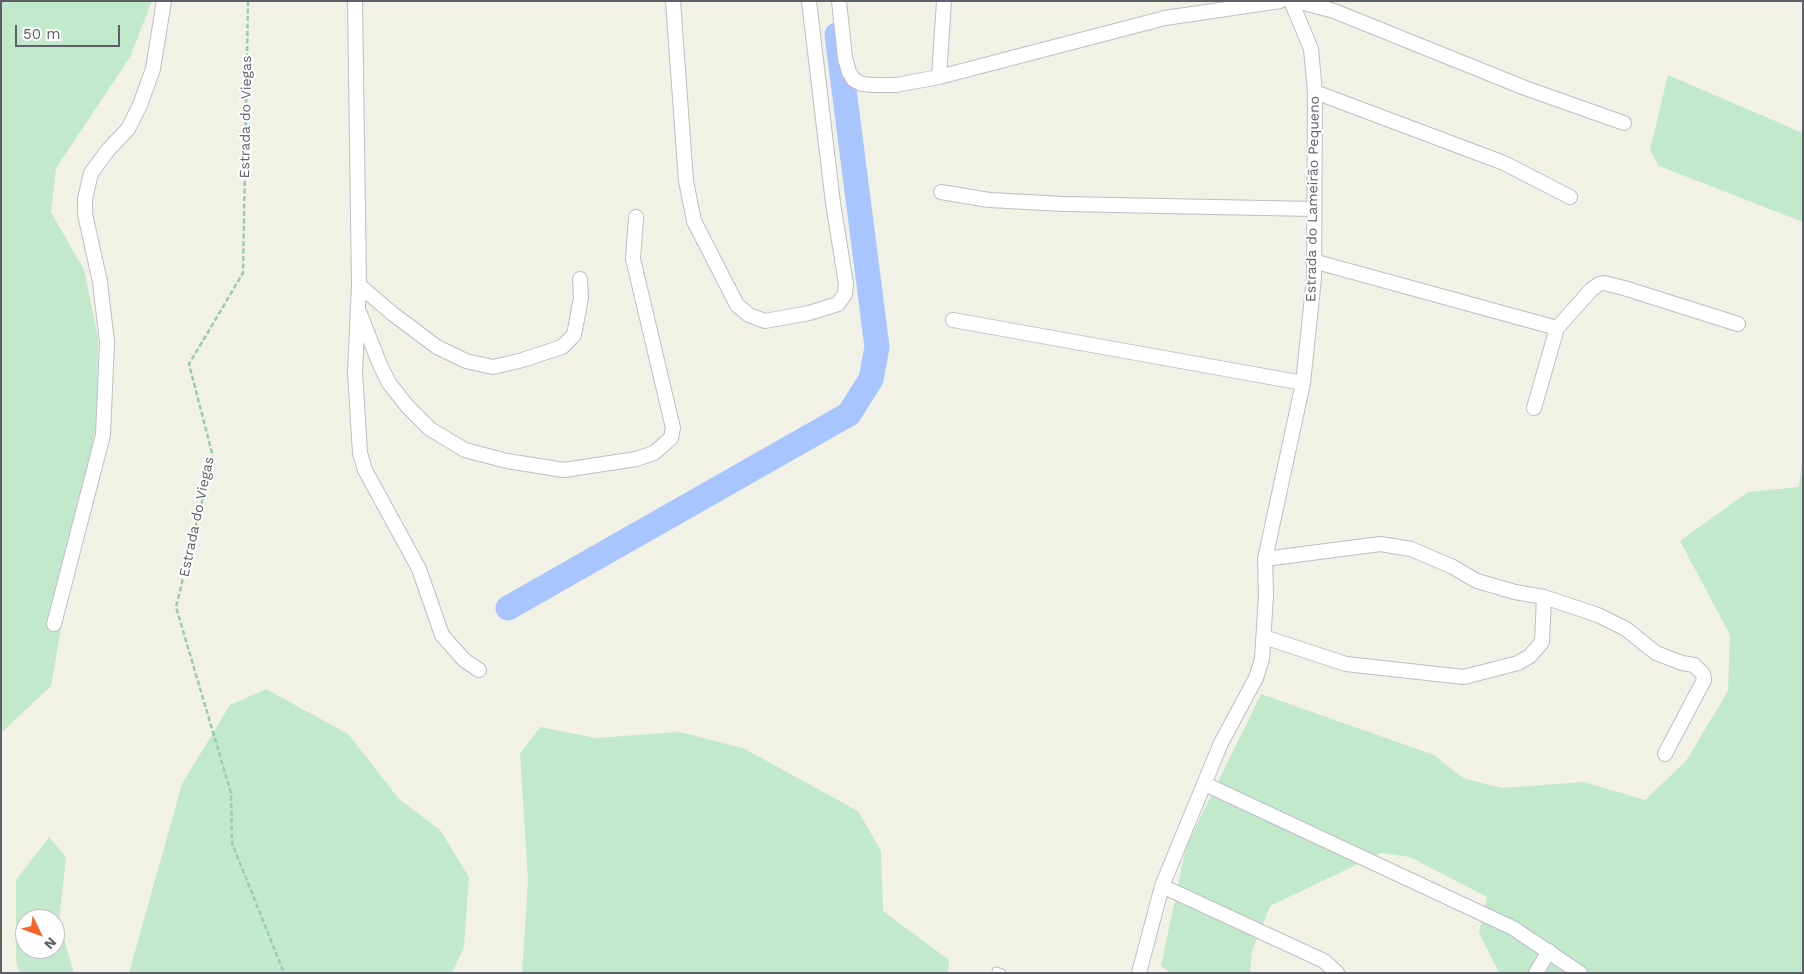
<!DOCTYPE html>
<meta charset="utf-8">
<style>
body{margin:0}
#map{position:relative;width:1804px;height:974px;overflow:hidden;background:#f1f1e6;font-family:"Work Sans",sans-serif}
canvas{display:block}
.frame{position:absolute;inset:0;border:2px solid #5e6067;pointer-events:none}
.north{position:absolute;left:15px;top:909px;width:50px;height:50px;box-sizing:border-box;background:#fff;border:1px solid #bfbfc2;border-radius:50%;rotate:132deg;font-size:14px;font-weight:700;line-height:20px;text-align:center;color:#5e6067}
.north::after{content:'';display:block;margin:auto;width:18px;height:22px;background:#f46729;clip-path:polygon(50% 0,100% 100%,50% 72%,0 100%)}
.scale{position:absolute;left:15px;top:25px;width:105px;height:22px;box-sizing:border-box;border:2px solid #5e6067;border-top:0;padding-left:6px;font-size:15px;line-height:18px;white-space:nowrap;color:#5e6067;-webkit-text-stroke:4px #fff;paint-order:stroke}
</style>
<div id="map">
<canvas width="1804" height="974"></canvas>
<div class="frame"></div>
<div class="north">N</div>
<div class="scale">50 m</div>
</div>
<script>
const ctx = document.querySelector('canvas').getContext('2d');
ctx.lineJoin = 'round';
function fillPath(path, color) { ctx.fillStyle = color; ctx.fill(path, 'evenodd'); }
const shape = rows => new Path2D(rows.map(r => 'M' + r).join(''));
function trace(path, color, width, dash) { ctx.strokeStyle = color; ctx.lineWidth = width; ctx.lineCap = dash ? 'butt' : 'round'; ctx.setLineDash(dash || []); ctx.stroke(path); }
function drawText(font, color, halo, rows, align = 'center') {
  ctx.font = font + ' "Work Sans",sans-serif'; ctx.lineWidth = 4; ctx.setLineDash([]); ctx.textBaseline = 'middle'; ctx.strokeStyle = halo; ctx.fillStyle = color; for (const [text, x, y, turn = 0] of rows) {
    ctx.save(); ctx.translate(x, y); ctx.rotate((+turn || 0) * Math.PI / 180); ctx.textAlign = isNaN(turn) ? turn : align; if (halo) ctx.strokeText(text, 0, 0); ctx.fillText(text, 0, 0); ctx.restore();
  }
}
fillPath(shape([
 [1,1,152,1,130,57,56,168,51,212,84,270,98,338,97,418,51,686,1,733],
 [1668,75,1803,133,1803,222,1659,166,1650,150],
 [1803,454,1803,973,1499,973,1479,933,1487,897,1410,857,1381,853,1270,906,1252,951,1250,973,1171,973,1161,966,1186,847,1261,694,1434,755,1463,778,1502,788,1584,782,1645,800,1686,761,1728,691,1730,635,1680,541,1748,492,1799,487],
 [266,689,348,734,399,799,440,830,469,877,464,947,452,973,129,973,182,784,230,705],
 [540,727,596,738,680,732,743,748,858,811,881,851,883,911,949,960,948,973,522,973,528,881,520,754],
 [49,837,66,857,59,922,74,973,20,973,16,962,16,880],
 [25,919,55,919,55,949,25,949]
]), '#c2e9cb');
trace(shape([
 [508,608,849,414,871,379,877,347,837,35]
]), '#a8c5ff', 25);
const lane = shape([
 [996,971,1002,973]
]);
const street = shape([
 [355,1,359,285,355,372,360,453,365,470,419,569,442,635,464,660,479,670],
 [673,1,686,181,694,221,737,305,749,315,765,321,809,313,838,304,845,294,846,284,833,203,809,1],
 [839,1,845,58,849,72,854,80,862,84,873,85,896,85,939,77,1165,18,1280,1],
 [1297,1,1334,11,1525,88,1624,123],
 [939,77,944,1],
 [1315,92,1504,163,1570,197],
 [941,192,989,200,1064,204,1314,209],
 [1313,261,1557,328],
 [359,285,393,314,437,347,466,361,493,367,519,361,562,347,574,335,581,298,580,279],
 [360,314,380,365,389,383,407,406,430,429,465,450,507,461,564,470,636,459,654,453,671,438,673,428,633,259,636,217],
 [953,320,1303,383],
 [1534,408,1557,328,1591,290,1599,284,1604,283,1624,288,1738,324],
 [1265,559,1380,544,1411,549,1453,567,1477,581,1515,592,1544,597,1598,615,1626,629,1656,653,1682,663,1694,665,1703,674,1704,680,1665,754],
 [54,624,103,435,107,342,100,282,85,214,85,199,91,173,108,150,128,129,140,105,153,69,164,1],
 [1264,637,1346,664,1464,677,1518,663,1530,656,1542,642,1544,597],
 [1205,784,1513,928,1580,973],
 [1162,886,1324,961,1337,973],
 [1139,973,1162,886,1221,743,1256,678,1262,659,1266,595,1265,559,1303,383,1314,278,1315,92,1311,49,1291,1],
 [1536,973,1549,951]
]);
trace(lane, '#bebec5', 9);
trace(street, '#bebec5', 16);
trace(shape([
 [248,1,243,273,189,364,213,457,176,607,231,793,232,843,284,973]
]), '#9acbb3', 2.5, [5, 2.5]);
trace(lane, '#fff', 7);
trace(street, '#fff', 14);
drawText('14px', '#5e6067', '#fff', [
 ["Estrada do Viegas",246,117,-89],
 ["Estrada do Lameirão Pequeno",1313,199,-89],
 ["Estrada do Viegas",197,517,-78]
]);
</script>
